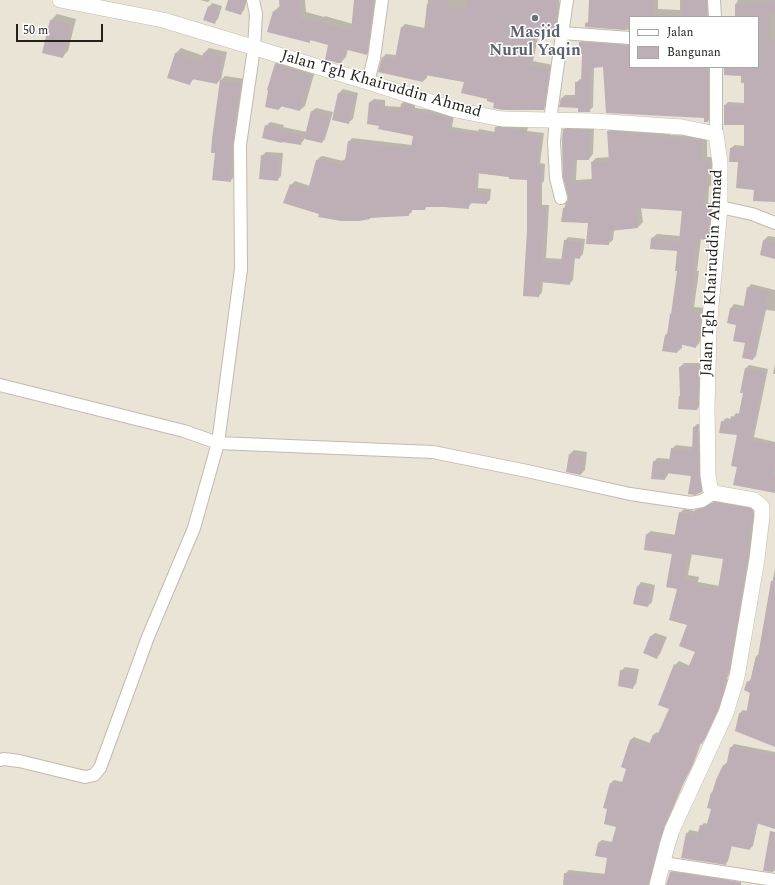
<!DOCTYPE html>
<style>
body{margin:0}
#map{position:relative;width:775px;height:885px;overflow:hidden;background:#eae4d6;font-family:Spectral,serif}
canvas{display:block}
.legend{position:absolute;left:629px;top:16px;width:130px;height:52px;box-sizing:border-box;background:#fff;border:1px solid #a7a6a4;margin:0;padding:5px 7px;list-style:none;font-size:12px;color:#23211c}
.legend li{display:flex;align-items:center;gap:8px;height:20px}
.legend b{width:20px;border:1px solid #a7a6a4}
.scale{position:absolute;left:16px;top:24px;width:87px;height:18px;box-sizing:border-box;border:2px solid #23211c;border-top:0;padding-left:5px;font-size:12px;line-height:14px;white-space:nowrap;color:#23211c;-webkit-text-stroke:3px #fff;paint-order:stroke}
</style>
<div id="map">
<canvas width="775" height="885"></canvas>
<ul class="legend">
<li><b style="height:5px;background:#fff"></b>Jalan</li>
<li><b style="height:11px;background:#beafb7"></b>Bangunan</li>
</ul>
<div class="scale">50 m</div>
</div>
<script>
const ctx = document.querySelector('canvas').getContext('2d');
ctx.lineJoin = 'round';
function fillPath(path, color) { ctx.fillStyle = color; ctx.fill(path, 'evenodd'); }
const shape = rows => new Path2D(rows.map(r => 'M' + r).join(''));
function trace(path, color, width, dash) { ctx.strokeStyle = color; ctx.lineWidth = width; ctx.lineCap = dash ? 'butt' : 'round'; ctx.setLineDash(dash || []); ctx.stroke(path); }
function drawText(font, color, halo, rows, align = 'center') {
  ctx.font = font + ' Spectral,serif'; ctx.lineWidth = 3; ctx.setLineDash([]); ctx.textBaseline = 'middle'; ctx.strokeStyle = halo; ctx.fillStyle = color; for (const [text, x, y, turn = 0] of rows) {
    ctx.save(); ctx.translate(x, y); ctx.rotate((+turn || 0) * Math.PI / 180); ctx.textAlign = isNaN(turn) ? turn : align; if (halo) ctx.strokeText(text, 0, 0); ctx.fillText(text, 0, 0); ctx.restore();
  }
}
fillPath(shape([
 [200,0,210,0,208,2],
 [229,0,247,0,244,10,241,14],
 [280,0,305,0,306,12,324,17,325,16,353,24,356,0,379,0,372,48,367,54,348,49,346,57,340,63,330,44,312,39,309,42,274,11,280,6],
 [428,0,559,0,561,10,559,25,555,29,539,33,533,61,553,65,547,105,543,109,495,102,465,82,427,75,427,78,423,81,383,57,386,54,396,55,402,27,405,24,425,28],
 [589,0,658,0,658,9,680,10,680,0,710,0,712,17,630,17,630,30,586,26,586,23,589,21],
 [738,0,775,0,775,201,755,189,731,148,735,145,745,146,745,124,724,106,728,102,745,103,744,82,741,67,758,67,758,17,736,17,736,4],
 [212,3,222,6,218,19,214,23,209,7],
 [57,14,76,19,68,51,62,57,43,53,51,20],
 [584,39,630,42,630,67,712,67,712,118,708,121,705,121,705,118,604,66,594,66,593,107,589,111,562,98,565,95,576,95,576,83,580,79,582,79,583,55,580,42],
 [181,48,204,56,204,53,209,48,227,52,221,80,225,76,245,79,235,176,231,180,216,152,213,139,221,79,217,83,194,79,189,84,168,77,176,53],
 [281,59,315,71,305,106,300,110,283,105,279,109,276,64],
 [343,89,358,93,353,119,349,122,333,119,339,93],
 [374,99,385,100,385,106,401,107,401,104,405,101,415,102,415,108,439,111,454,115,452,127,478,131,479,129,495,132,496,127,500,124,528,127,527,131,544,133,540,163,545,164,544,181,542,183,542,205,549,205,546,258,563,259,565,241,568,237,585,239,583,254,579,258,575,257,573,280,569,284,543,282,542,292,539,296,528,231,528,179,479,173,478,188,491,189,490,200,486,203,472,202,468,208,427,206,425,209,412,209,412,212,408,215,320,214,291,185,295,181,310,186,317,160,320,157,323,156,343,161,347,157,349,142,352,138,412,145,414,136,380,125,370,102],
 [316,108,333,112,325,139,322,142,304,138,304,140,300,144,266,126,270,122,284,125,283,127,307,132,312,111],
 [568,125,594,126,593,154,589,159,577,159,576,180,592,179,592,162,596,158,610,157,608,131,613,127,670,132,670,135,707,136,707,157,715,157,715,168,711,172,711,185,709,187,708,203,715,204,712,235,708,239,701,238,697,271,699,271,694,307,706,308,704,324,700,342,696,347,682,344,682,348,677,352,665,335,669,332,672,313,678,271,679,250,652,238,657,234,680,236,683,210,641,208,643,222,638,227,614,230,613,240,608,244,589,223,562,221,564,208,569,201,564,130],
 [266,152,283,153,281,176,277,180,262,156],
 [768,236,775,237,775,258,761,254,764,240],
 [751,284,775,290,775,311,766,310,756,356,753,359,746,342,737,324,728,322,731,308,734,304,744,306,748,288],
 [684,363,702,363,701,405,697,409,681,395,680,367],
 [775,363,775,374,773,374],
 [749,365,768,369,754,437,775,442,775,492,738,466,738,435,722,422,726,418,732,419,736,413,740,414,744,393,745,369],
 [697,424,702,424,705,487,702,491,692,475,668,472,668,475,665,479,654,462,657,458,671,459,672,449,676,445,693,447,694,427],
 [574,450,587,452,585,470,581,474,570,454],
 [718,499,756,507,751,553,733,664,727,679,729,680,721,705,705,739,701,743,693,765,684,782,667,823,651,878,652,885,564,885,565,874,569,870,606,874,608,858,598,843,602,840,613,842,617,826,608,808,611,783,614,780,623,782,628,768,622,766,630,740,634,737,650,743,653,735,657,732,659,733,670,709,675,665,679,661,690,666,696,651,678,588,673,554,647,534,651,531,676,535,680,513,684,509,695,511,699,507,710,504],
 [692,553,724,558,720,586,698,582,699,577,688,575],
 [775,569,775,746,737,731,740,713,743,710,748,711,751,692,748,682,751,679,756,656,759,654,768,606,767,606],
 [641,582,655,585,652,602,648,606,638,586],
 [655,633,667,637,660,654,656,657,644,653,651,636],
 [625,667,639,669,636,684,632,688,621,671],
 [734,744,775,752,775,828,758,823,753,846,749,849,732,845,728,861,725,864,687,833,690,830,699,832,701,826,704,823,708,824,723,766,727,762,728,763,731,748],
 [775,845,775,871,764,870],
 [674,868,731,877,730,885,667,885,671,872]
]), '#0003');
fillPath(shape([
 [228,0,245,0,241,15,225,10],
 [279,0,299,0,301,18,319,22,319,21,351,31,354,0,374,0,367,55,344,49,341,64,334,62,325,60,328,45,310,40,310,43,267,32,273,11,280,12],
 [432,0,447,0,447,6,466,9,467,0,556,0,557,14,555,30,536,34,530,65,550,69,544,110,503,110,493,108,494,103,487,101,487,99,461,93,464,82,425,75,423,82,378,72,382,57,395,59,401,27,424,31,427,4,432,5],
 [589,0,655,0,654,17,630,17,630,24,626,24,625,30,585,27,585,23,588,23],
 [682,0,707,0,707,17,681,17],
 [757,1,775,1,775,14,769,13,769,41,775,41,775,202,753,201,754,190,736,188,738,162,729,162,730,148,744,149,744,125,724,125,724,105,744,106,744,83,741,83,741,76,724,75,724,67,758,67,758,17,735,17,735,4,757,3],
 [208,6,219,10,215,24,203,20],
 [50,20,71,24,63,58,42,53],
 [579,42,630,45,630,67,708,67,708,122,704,122,704,118,606,113,603,67,591,68,590,112,578,112,578,108,559,107,561,98,575,98,575,82,581,82,582,56,579,55],
 [175,53,202,61,203,53,223,57,217,84,192,79,190,85,167,78],
 [275,63,311,76,300,111,280,106,279,110,265,107,268,91,267,90],
 [220,80,241,83,233,144,231,182,212,180,215,153,211,153,212,139],
 [338,93,355,96,349,124,332,120],
 [369,102,382,103,381,109,400,111,401,104,411,105,412,106,412,111,436,114,435,115,451,118,449,130,474,134,475,133,494,135,495,127,525,130,524,134,541,136,537,167,542,167,541,186,539,186,539,208,546,208,542,261,561,262,564,240,582,242,580,259,572,258,570,285,540,282,539,297,523,296,527,231,527,180,509,179,509,177,476,173,475,191,488,192,487,204,469,203,469,209,444,207,425,207,425,210,409,210,409,216,387,217,370,218,370,219,359,221,341,221,318,217,319,214,283,203,290,184,308,190,316,160,318,160,319,159,341,164,342,160,345,161,348,141,411,148,413,136,378,129,379,126,367,124],
 [311,111,330,116,322,143,304,139],
 [265,125,281,129,280,131,303,135,301,145,282,142,282,143,262,138],
 [563,129,590,130,589,160,573,160,572,184,592,183,591,162,609,161,607,131,628,132,629,135,643,133,645,135,666,136,665,139,702,140,702,161,711,161,711,174,707,173,707,191,705,191,703,207,711,208,708,240,697,239,693,276,695,276,690,311,701,313,700,329,696,348,679,344,677,353,662,351,665,335,667,335,670,314,671,314,677,271,675,271,677,251,650,249,651,238,679,241,682,211,636,208,638,228,610,231,609,245,586,244,588,223,561,222,563,208,565,208,565,204,568,200,568,197,563,177,562,141],
 [261,155,280,157,278,181,259,179],
 [763,240,775,242,775,259,760,255],
 [747,287,769,291,765,312,763,312,759,329,753,360,742,358,745,343,733,341,736,325,727,323,730,308,743,310],
 [691,366,699,366,697,410,678,409,679,396,680,396,679,367],
 [745,368,765,372,751,440,775,445,775,464,773,476,775,477,775,493,733,485,737,467,731,466,737,435,719,433,721,421,730,423,731,416,738,418,743,393,740,393],
 [693,427,698,427,699,475,702,492,695,495,688,494,691,476,665,473,665,480,651,479,653,461,669,462,671,448,692,451],
 [569,454,584,456,581,475,566,472],
 [714,502,750,508,753,511,748,558,729,668,724,683,726,684,718,710,702,744,700,743,690,770,683,784,682,784,664,826,648,885,563,885,564,873,604,877,607,858,595,856,598,843,611,845,616,827,604,824,607,809,603,808,610,783,621,786,626,769,621,767,630,740,648,747,653,735,657,736,669,709,658,705,674,664,687,670,695,652,679,646,687,625,669,620,677,589,666,587,672,554,644,550,646,534,674,538,679,512,694,515,695,510,706,507],
 [689,554,723,559,718,589,695,586,696,581,685,579],
 [771,581,775,581,775,747,735,731,739,713,746,714,750,693,744,690,747,681,750,682,756,656,758,656],
 [637,586,651,588,648,607,633,604],
 [650,636,664,641,657,659,643,653],
 [620,670,636,673,633,689,618,686],
 [730,747,775,755,775,829,756,823,750,850,730,846,726,865,681,858,686,833,697,836,700,825,706,827,711,809,707,808,711,792,712,793,716,780,723,765,726,767],
 [770,831,775,832,775,861,773,872,763,871],
 [670,872,741,882,741,885,666,885]
]), '#beafb7');
const minor = shape([
 [714,0,715,17],
 [562,33,630,38],
 [368,82,374,58,382,0],
 [550,120,567,0],
 [556,120,554,141,556,178,561,198],
 [716,134,716,67],
 [720,207,752,214,775,223],
 [0,385,184,431,218,443,241,269,240,145,254,48,256,14,253,0],
 [0,760,4,759,19,761,85,777,94,775,100,768,148,637,194,528,218,443,433,452,527,471,630,494,691,503,702,501,714,493],
 [663,863,775,880]
]);
const tertiary = shape([
 [60,0,163,20,368,82,456,110,502,119,593,121,682,127,716,134,720,163,720,207,709,329,707,408,708,475,710,488,714,493,754,500,762,507,762,516,757,559,737,677,726,713,672,830,667,846,657,885]
]);
trace(minor, '#c1bbad', 14);
trace(tertiary, '#c1bbad', 16);
trace(minor, '#fff', 12);
trace(tertiary, '#fff', 15);
for (const [x, y, r, color] of [
 [535,18,4,"#6b7280"]
]) { const dot = new Path2D(); dot.arc(x, y, r, 0, 2 * Math.PI); ctx.fillStyle = color; ctx.fill(dot); trace(dot, '#fff', 1.5); }
drawText('bold 16px', '#5b616d', '#fff', [
 ["Masjid",535,34],
 ["Nurul Yaqin",535,52]
]);
drawText('16px', '#23211c', '#fff', [
 ["Jalan Tgh Khairuddin Ahmad",381,85,16],
 ["Jalan Tgh Khairuddin Ahmad",713,273,-87]
]);
</script>
